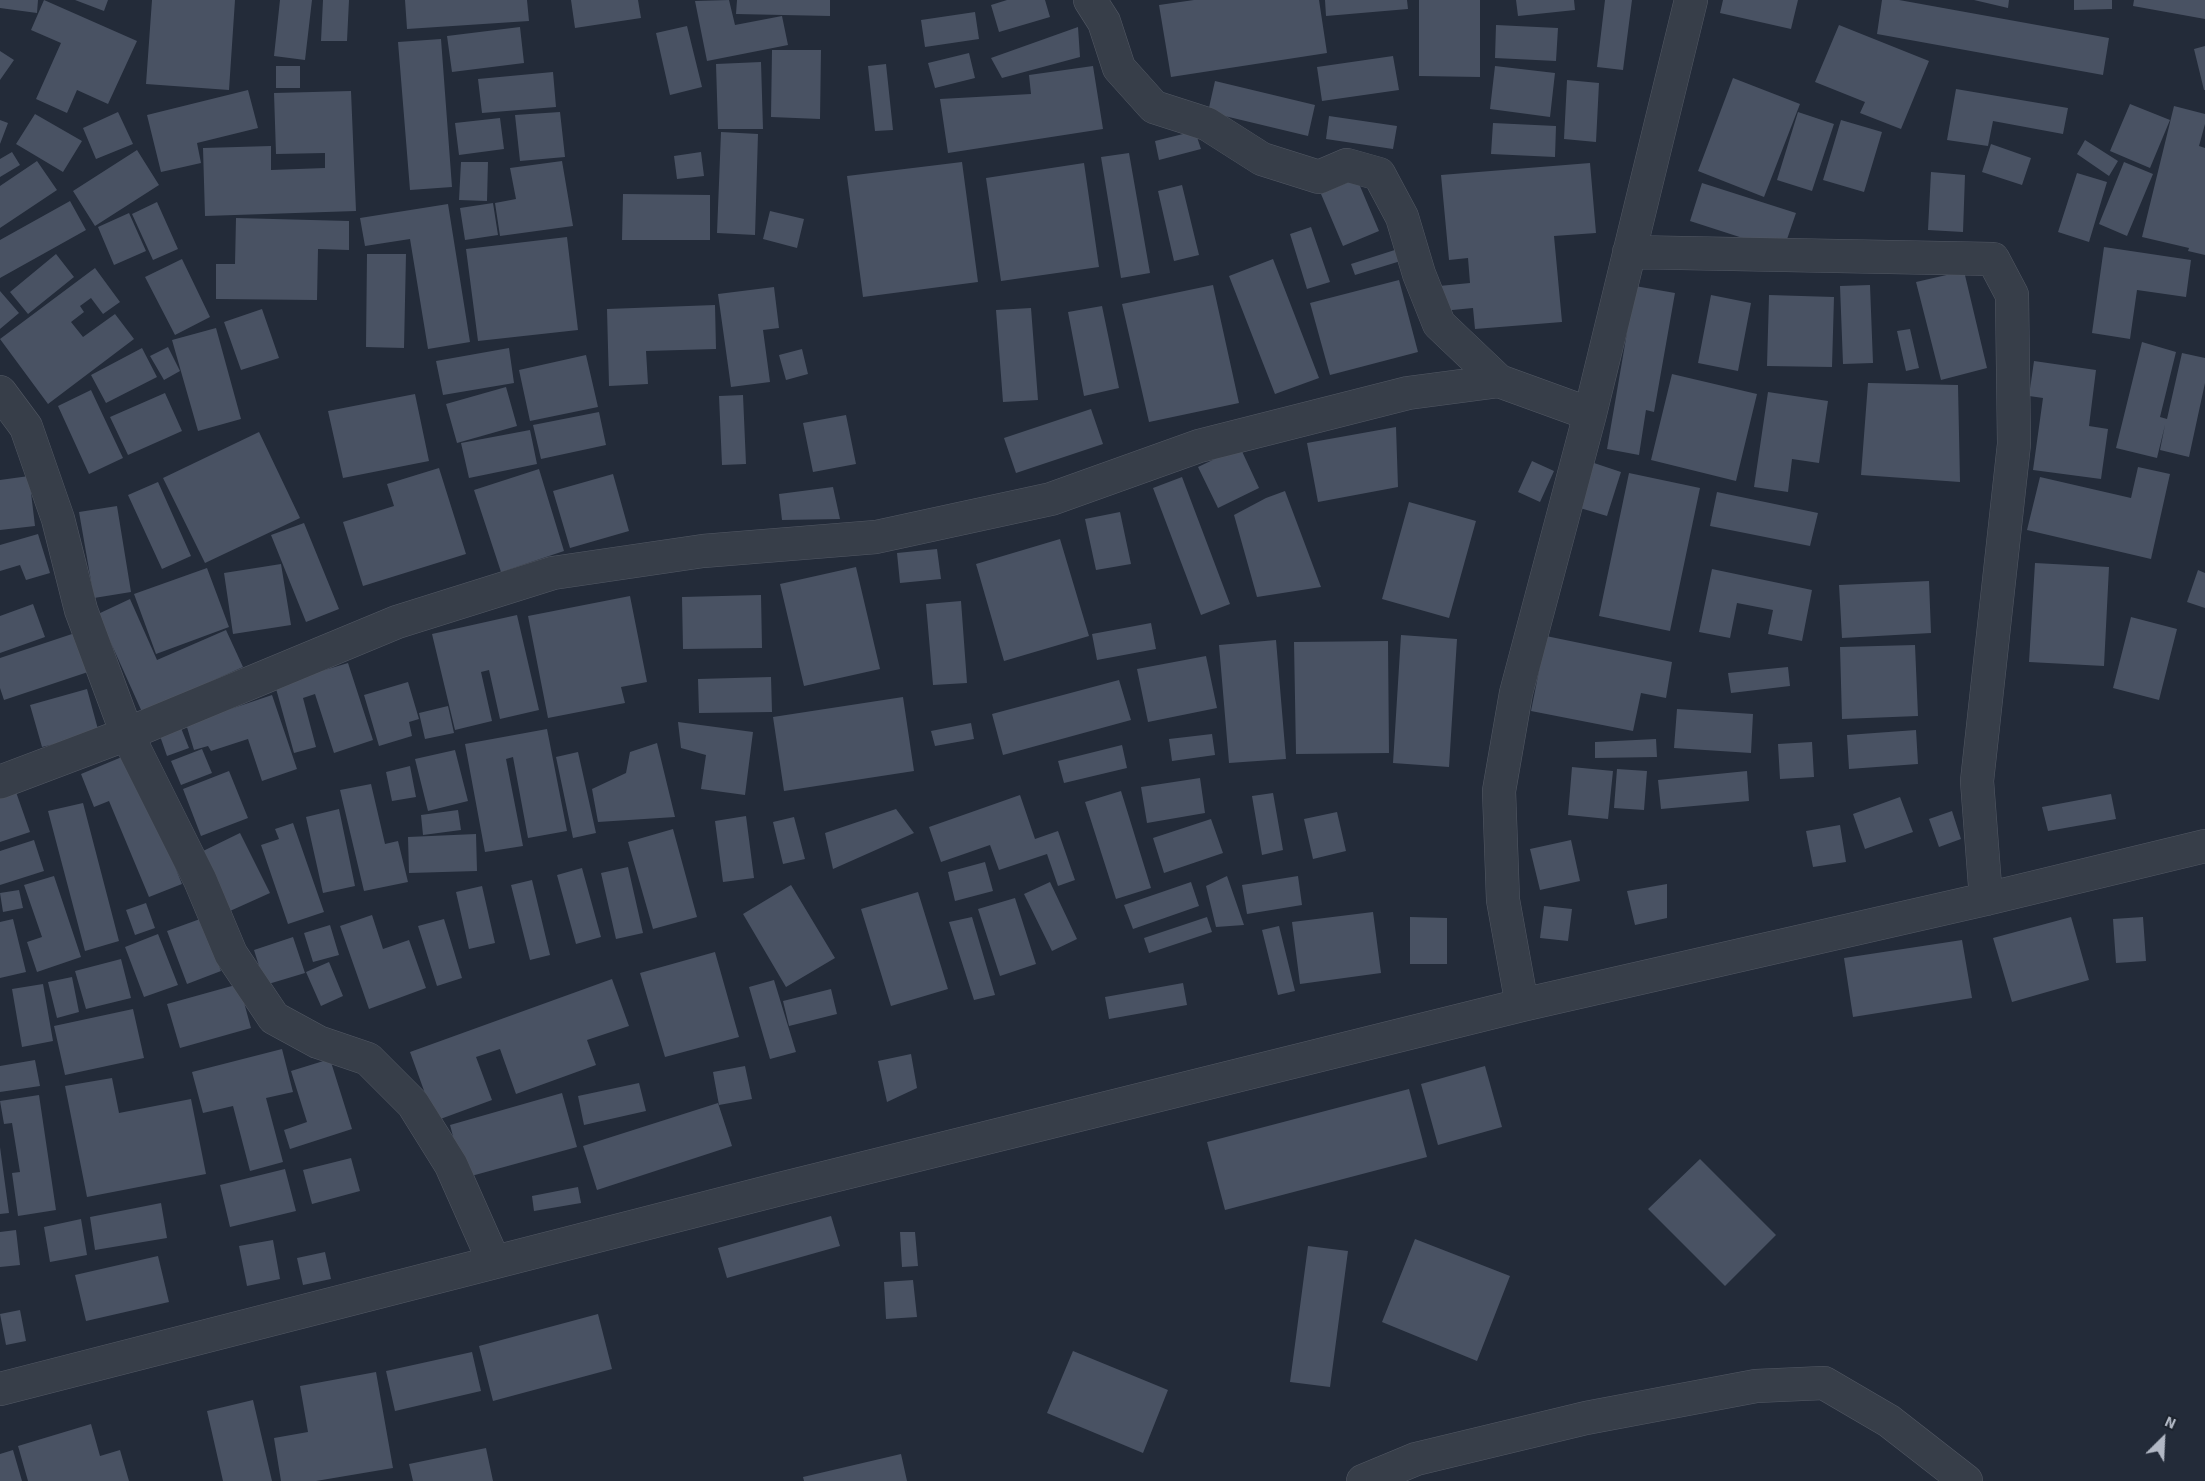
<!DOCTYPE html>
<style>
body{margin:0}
#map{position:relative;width:2205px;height:1481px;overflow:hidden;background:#232b39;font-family:"Source Sans 3",sans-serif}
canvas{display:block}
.north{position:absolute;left:2133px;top:1409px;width:60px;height:60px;-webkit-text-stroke:4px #1c232e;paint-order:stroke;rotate:24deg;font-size:16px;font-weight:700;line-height:24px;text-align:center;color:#b2b8c5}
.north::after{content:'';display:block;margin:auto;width:21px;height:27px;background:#b2b8c5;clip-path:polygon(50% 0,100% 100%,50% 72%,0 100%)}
</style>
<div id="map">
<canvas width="2205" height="1481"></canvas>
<div class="north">N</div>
</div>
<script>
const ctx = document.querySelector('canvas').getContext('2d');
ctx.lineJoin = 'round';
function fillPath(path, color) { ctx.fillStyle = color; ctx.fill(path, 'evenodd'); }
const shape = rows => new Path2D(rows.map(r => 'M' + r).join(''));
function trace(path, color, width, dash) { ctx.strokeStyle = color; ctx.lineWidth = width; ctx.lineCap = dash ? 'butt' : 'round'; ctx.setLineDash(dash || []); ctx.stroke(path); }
fillPath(shape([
 [0,0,38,0,37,13,0,8],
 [44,0,137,41,108,104,77,90,67,113,36,99,61,43,31,30],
 [75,0,108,0,104,11],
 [152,0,235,0,229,90,146,84],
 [280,0,312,0,305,60,274,56],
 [323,0,349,0,347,41,321,41],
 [405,0,527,0,529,21,407,29],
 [571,0,638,0,641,18,575,28],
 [729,0,735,25,782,16,788,45,707,61,695,1],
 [737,0,830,0,830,16,736,14],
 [1007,0,1045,0,1050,17,999,32,991,5],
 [1194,0,1319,0,1327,53,1171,77,1159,5],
 [1325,0,1407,0,1408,9,1326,16],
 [1419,0,1480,0,1480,77,1419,76],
 [1516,0,1574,0,1575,10,1518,16],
 [1605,0,1632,0,1623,70,1597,67],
 [1723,0,1798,0,1791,29,1720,13],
 [1882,0,1899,0,2109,38,2103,75,1877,34],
 [1974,0,2009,0,2008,8],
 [2074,0,2112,0,2112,9,2074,10],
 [2134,0,2205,0,2205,19,2133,6],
 [975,12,979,39,925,47,921,20],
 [1496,25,1558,28,1556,61,1495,58],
 [1839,25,1929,61,1901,129,1860,113,1865,102,1815,82],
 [687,26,702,87,670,95,656,33],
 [520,27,524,63,452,72,447,36],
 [1078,27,1080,57,1002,78,991,58],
 [441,39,452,187,410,190,398,42],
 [2205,46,2205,90,2204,90,2194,49],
 [772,50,821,50,820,119,771,117],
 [0,51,14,60,0,80],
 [969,53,975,78,935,88,928,63],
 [1393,56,1399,90,1322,101,1317,67],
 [761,62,763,129,718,129,716,64],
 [886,64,893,130,875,131,868,66],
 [276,66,300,66,300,88,276,88],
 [1093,66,1103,129,948,153,940,99,1031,94,1029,75],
 [1495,66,1555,73,1550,117,1490,109],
 [553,72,556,107,482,113,478,79],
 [1733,78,1800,104,1764,197,1698,171],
 [1567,80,1599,83,1596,142,1564,139],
 [1215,81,1315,105,1308,136,1208,112],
 [1956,89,2068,108,2063,134,1993,121,1988,146,1947,140],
 [248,90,258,128,197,143,201,163,161,172,147,115],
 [351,91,356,211,205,216,203,148,271,146,271,170,325,168,325,153,276,154,274,93],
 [2130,104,2170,120,2150,168,2110,151],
 [2174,106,2205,114,2205,124,2199,146,2205,148,2205,255,2188,251,2189,248,2142,237],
 [118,112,133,144,96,159,83,128],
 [560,112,565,157,520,161,515,115],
 [1798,112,1834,124,1812,191,1777,180],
 [35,114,82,141,63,172,16,144],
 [1329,116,1397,126,1393,149,1326,139],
 [500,118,504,149,459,155,455,123],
 [0,120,8,123,0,144],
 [1841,120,1882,132,1864,192,1823,180],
 [1493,123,1556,126,1555,157,1491,154],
 [1195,131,1201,149,1159,160,1155,141],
 [721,132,758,134,755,235,717,233],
 [2085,140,2118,161,2109,176,2077,154],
 [1991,144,2031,158,2022,185,1982,172],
 [137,150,159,185,95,226,73,191],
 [12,152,20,165,0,177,0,159],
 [701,152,704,176,677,179,674,156],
 [1129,153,1150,273,1121,278,1101,157],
 [37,161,57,190,0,228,0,186],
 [562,161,573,226,500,236,495,203,516,199,510,168],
 [461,162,488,162,487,201,459,200],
 [962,162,978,282,863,297,847,176],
 [2124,162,2153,174,2127,236,2099,224],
 [1084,163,1099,267,1001,281,986,178],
 [1590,163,1596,233,1554,236,1562,322,1475,329,1473,308,1442,311,1439,286,1470,283,1468,258,1449,260,1441,175],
 [1931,172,1965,175,1963,232,1928,230],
 [2077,173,2107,182,2089,242,2058,232],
 [1357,179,1379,231,1343,246,1321,194],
 [1702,183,1796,213,1783,251,1690,221],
 [1182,185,1199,255,1174,261,1158,191],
 [623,194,710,195,710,240,622,240],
 [70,201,86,230,0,278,0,240],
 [157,202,178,249,153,260,132,214],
 [493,203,498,235,465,240,460,208],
 [448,204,470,342,428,349,410,239,365,246,360,218],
 [770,211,804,219,797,248,763,239],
 [129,213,146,251,114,265,98,227],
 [236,218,349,221,349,250,318,249,317,300,216,299,216,264,235,264],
 [1311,227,1330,282,1307,289,1290,234],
 [567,237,578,330,478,341,466,249],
 [2104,247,2191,260,2186,297,2137,290,2130,339,2092,333],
 [1401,248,1404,260,1355,275,1351,264],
 [56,254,74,277,28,314,10,292],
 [367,254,406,254,404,348,366,347],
 [182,259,210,317,175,335,145,277],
 [1273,259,1319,378,1275,394,1229,276],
 [95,268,120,302,103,314,91,298,80,306,84,312,71,322,83,337,115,314,134,339,48,404,0,339],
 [1964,271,1987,368,1941,380,1916,282],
 [1399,280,1418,352,1330,375,1310,303],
 [1213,285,1239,403,1149,422,1122,304],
 [1870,285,1873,363,1843,364,1840,286],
 [1635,286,1675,293,1654,412,1646,410,1639,455,1607,449],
 [774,287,779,328,763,330,770,382,731,387,718,294],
 [0,291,19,313,0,329],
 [1711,295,1751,303,1738,371,1698,363],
 [1769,295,1834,297,1832,367,1767,366],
 [715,305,716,349,646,351,648,384,609,386,607,309],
 [1102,306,1119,388,1084,396,1068,312],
 [1031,308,1038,400,1003,402,996,310],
 [262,309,279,358,241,370,224,322],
 [216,328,241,419,198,431,172,340],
 [1910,329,1919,368,1906,371,1897,331],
 [2142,342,2176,352,2160,417,2167,419,2182,353,2205,358,2205,383,2189,457,2160,450,2165,425,2157,458,2116,448],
 [168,347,180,371,164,380,150,356],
 [142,348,157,377,106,403,91,375],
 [509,348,514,383,443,395,436,361],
 [802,349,808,374,786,380,779,355],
 [586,355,598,407,530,421,519,370],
 [2034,361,2096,370,2089,426,2108,429,2101,479,2033,470,2043,398,2029,396],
 [1672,374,1757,394,1736,481,1651,460],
 [1868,383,1958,385,1960,482,1861,475],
 [506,387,517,426,457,443,446,404],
 [91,390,123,458,89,474,58,406],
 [1768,392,1828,401,1819,463,1792,459,1788,492,1754,487],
 [165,393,182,431,128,455,110,417],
 [415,394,429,461,343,478,328,411],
 [743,395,746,464,722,465,719,396],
 [1091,409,1103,444,1016,473,1004,438],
 [599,412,606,445,541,459,533,425],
 [846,415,856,464,813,472,803,423],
 [1396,427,1398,487,1318,502,1307,443],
 [530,430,537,464,469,478,461,443],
 [259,432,300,518,205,563,163,478],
 [1240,447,1259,488,1218,508,1198,467],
 [1532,461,1554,471,1540,502,1518,492],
 [1594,463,1621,472,1607,516,1580,508],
 [2138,467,2170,474,2151,559,2027,530,2040,477,2131,498],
 [439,468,466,554,363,586,343,522,394,506,387,484],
 [539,469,564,551,501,572,474,490],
 [1629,473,1700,488,1670,631,1599,616],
 [613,474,629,531,570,548,553,491],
 [29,476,35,526,0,530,0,480],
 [1182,477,1230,604,1201,615,1153,488],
 [158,482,191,556,162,569,128,495],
 [833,487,840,519,782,520,779,494],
 [1285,491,1321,587,1257,597,1234,515,1266,498],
 [1717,492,1818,513,1810,546,1710,526],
 [1409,502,1476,521,1449,618,1382,599],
 [117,506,131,592,94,598,79,512],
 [1120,512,1131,564,1096,570,1085,519],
 [304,523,339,609,306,622,271,535],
 [38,534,50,573,26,580,20,565,0,571,0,545],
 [1060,539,1089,636,1004,661,976,564],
 [937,549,941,579,900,583,897,553],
 [2035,563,2109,567,2104,666,2029,662],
 [281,564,291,625,233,634,224,573],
 [856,567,880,669,804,686,780,584],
 [207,568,229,627,156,654,134,594],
 [1712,569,1812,590,1802,641,1768,634,1773,610,1737,603,1730,638,1699,632],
 [2198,570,2205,573,2205,608,2187,602],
 [1929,581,1931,633,1842,638,1839,585],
 [761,595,762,648,683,649,682,597],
 [630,596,647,682,621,687,625,703,548,718,528,616],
 [130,599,157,660,226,630,243,667,142,712,98,614],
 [961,601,967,683,933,685,926,604],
 [33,604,45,637,0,653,0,616],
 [517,615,539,710,500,719,489,670,481,672,492,721,455,730,432,634],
 [2131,617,2177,629,2159,700,2113,688],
 [1151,623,1156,649,1097,660,1092,634],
 [78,632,91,671,4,700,0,688,0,658],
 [1401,635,1457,639,1449,767,1393,763],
 [1546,636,1672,662,1666,698,1641,693,1633,731,1531,711],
 [1276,640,1286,759,1229,763,1219,645],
 [1388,641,1389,753,1296,754,1294,642],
 [1915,645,1918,716,1842,719,1840,647],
 [1206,656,1217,708,1148,722,1137,669],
 [348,663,373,740,334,753,315,694,303,698,316,747,294,753,275,685],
 [1788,667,1790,686,1731,693,1728,673],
 [771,677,772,712,699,713,698,679],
 [1119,680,1131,720,1003,755,992,714],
 [408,682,419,719,409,722,412,736,379,746,364,695],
 [87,689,99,733,42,747,30,705],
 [272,695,297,769,262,781,248,739,211,751,208,746,194,750,186,724],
 [903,697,914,771,784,791,773,717],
 [448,706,454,733,425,739,419,713],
 [1677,709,1753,714,1751,753,1674,748],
 [678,722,753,732,745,795,701,789,706,755,681,748],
 [971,723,974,739,935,746,931,731],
 [181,728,189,748,167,756,160,736],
 [547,729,567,831,528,838,513,757,506,759,523,846,485,852,465,744],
 [1916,730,1918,764,1849,769,1847,735],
 [1212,734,1215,755,1172,761,1169,739],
 [1656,739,1657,757,1595,758,1595,742],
 [1812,742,1814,777,1780,779,1778,744],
 [657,743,675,817,598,822,592,789,626,773,630,752],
 [1122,745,1127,768,1064,783,1058,761],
 [202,749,212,773,181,785,171,761],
 [455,750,468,801,428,811,415,759],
 [578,752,596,833,573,838,556,757],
 [129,754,182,884,149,897,109,801,94,807,81,774],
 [410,766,416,797,392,801,386,772],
 [1572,767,1613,771,1608,819,1568,815],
 [1617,769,1647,771,1644,810,1614,808],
 [229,771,248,818,201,836,183,789],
 [1747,771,1749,801,1661,809,1658,780],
 [1200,778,1205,813,1147,823,1141,787],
 [371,784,385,844,398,841,408,882,364,891,340,790],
 [1121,791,1151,888,1116,899,1085,802],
 [16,792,30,832,0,842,0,798],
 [1273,793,1283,850,1262,855,1252,796],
 [2111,794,2116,819,2048,831,2042,807],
 [1020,795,1035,839,1058,831,1075,880,1058,886,1047,854,999,870,990,845,941,862,929,827],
 [1900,797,1913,832,1865,849,1853,814],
 [83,803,119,941,85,951,48,811],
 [339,809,355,886,323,893,306,817],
 [896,809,914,833,833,869,825,833],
 [458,810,461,830,423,835,421,815],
 [1952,811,1961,839,1939,847,1929,819],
 [1337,812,1346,851,1313,859,1304,819],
 [746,816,754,878,723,882,715,821],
 [794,817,805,859,783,864,773,822],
 [1211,819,1223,853,1164,873,1153,838],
 [293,823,324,912,288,924,261,845,279,839,275,829],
 [1840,825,1846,862,1813,867,1806,831],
 [673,829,697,917,653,929,628,842],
 [240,833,270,893,230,911,201,852],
 [476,834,477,871,409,873,408,837],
 [34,840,44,871,0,885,0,851],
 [1571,840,1580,881,1540,890,1530,849],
 [985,862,993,891,955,901,948,872],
 [628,867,643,933,616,939,601,873],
 [582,868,601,937,576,944,557,875],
 [54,876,81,957,37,972,27,942,42,937,24,885],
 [1227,876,1244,925,1216,927,1206,886],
 [1298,876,1302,905,1247,914,1242,885],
 [532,880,550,955,530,960,511,885],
 [1050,882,1077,939,1052,951,1024,894],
 [1191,882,1199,906,1133,929,1124,905],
 [1667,884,1667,918,1635,925,1627,891],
 [791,885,835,958,786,987,743,914],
 [482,886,495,943,469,949,456,892],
 [19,890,23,908,3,912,0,893],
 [918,892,948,989,891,1006,861,909],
 [1015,898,1036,964,1000,976,978,909],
 [146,903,155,928,135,935,126,910],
 [1544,906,1572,909,1568,941,1540,938],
 [1373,912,1381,973,1300,984,1292,922],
 [372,915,383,949,409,940,426,988,369,1009,340,926],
 [972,917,995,995,974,1000,949,922],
 [1207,917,1212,932,1149,953,1144,938],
 [1410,917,1447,918,1447,964,1410,964],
 [2071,917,2089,980,2012,1002,1993,938],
 [2143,917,2146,961,2116,963,2113,919],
 [13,919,26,972,0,978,0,922],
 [200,919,221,971,187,984,167,931],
 [444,919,462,978,437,986,418,926],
 [330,925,339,955,313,962,304,933],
 [1279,926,1295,991,1278,995,1262,930],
 [158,934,178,985,144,997,125,947],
 [293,937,305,973,265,985,254,950],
 [1962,940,1972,998,1853,1017,1844,958],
 [715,952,739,1037,665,1057,640,973],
 [121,959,131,998,86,1009,75,971],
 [329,962,343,996,321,1006,306,972],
 [72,977,79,1012,57,1018,48,982],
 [612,979,629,1026,587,1040,596,1065,516,1094,500,1049,476,1057,492,1100,435,1121,410,1052],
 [774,980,796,1052,770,1059,749,987],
 [1183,983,1187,1005,1109,1019,1105,997],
 [43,984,53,1041,22,1047,12,989],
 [239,984,251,1028,180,1048,167,1004],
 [831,989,837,1014,789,1026,783,1001],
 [133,1009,144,1058,65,1075,54,1026],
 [282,1049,293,1092,266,1098,283,1162,250,1171,233,1106,203,1113,192,1072],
 [911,1054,917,1088,887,1102,878,1061],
 [330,1059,352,1129,290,1149,284,1130,307,1122,291,1071],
 [35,1060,40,1086,0,1092,0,1066],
 [745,1066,752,1099,719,1105,713,1072],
 [1485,1066,1502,1127,1438,1145,1421,1084],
 [112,1078,119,1113,191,1099,206,1174,87,1197,65,1086],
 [639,1083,646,1111,584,1125,578,1096],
 [1409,1089,1427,1157,1225,1210,1207,1142],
 [562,1093,577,1147,464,1178,450,1125],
 [39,1095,56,1210,18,1216,12,1173,20,1172,12,1123,4,1124,0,1101],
 [718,1103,732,1146,597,1190,583,1146],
 [0,1147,9,1213,0,1214],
 [351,1158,360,1191,312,1204,303,1170],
 [1700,1159,1776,1235,1725,1286,1648,1209],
 [285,1169,296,1211,230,1227,220,1185],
 [578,1187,581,1203,534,1211,532,1196],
 [161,1203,167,1238,95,1250,90,1217],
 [831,1216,840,1246,727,1278,718,1248],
 [81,1219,87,1255,50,1262,44,1227],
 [16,1230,20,1265,0,1267,0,1232],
 [900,1232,915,1232,918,1266,902,1267],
 [1415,1239,1510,1276,1477,1361,1382,1322],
 [273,1240,280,1279,247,1286,239,1246],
 [1308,1246,1348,1251,1330,1387,1290,1382],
 [325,1252,331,1279,303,1285,297,1258],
 [158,1256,169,1302,86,1321,75,1275],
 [913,1280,917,1317,886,1319,884,1282],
 [20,1310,26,1341,6,1345,0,1314],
 [598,1314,612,1369,493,1401,479,1346],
 [1073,1351,1168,1390,1143,1453,1047,1413],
 [472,1352,481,1391,395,1411,386,1371],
 [376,1372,393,1468,316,1481,281,1481,274,1438,308,1432,300,1386],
 [253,1400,272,1481,223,1481,207,1411],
 [91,1424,100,1456,120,1450,129,1481,28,1481,18,1446],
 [486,1448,493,1481,413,1481,409,1464],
 [13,1450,22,1481,0,1481,0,1454],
 [901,1454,907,1481,804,1481,803,1477]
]), '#495263');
const minor = shape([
 [1090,0,1104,22,1119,68,1154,107,1207,124,1262,159,1319,177,1347,165,1379,174,1402,217,1419,274,1439,324,1499,381,1590,414],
 [1629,252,1993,259,2012,295,2014,444,1977,781,1986,899],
 [0,392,26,427,58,519,81,610,127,734,200,880,231,954,274,1018,318,1042,368,1059,413,1104,451,1165,494,1262],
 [0,782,127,734,397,622,553,573,703,551,876,537,1051,499,1199,446,1408,393,1499,381],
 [1522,1005,1503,900,1499,791,1516,693,1590,414,1691,0],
 [0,1389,780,1189,1522,1005,1986,899,2205,846],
 [1363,1481,1416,1459,1586,1418,1756,1386,1824,1383,1889,1421,1966,1481]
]);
trace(minor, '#525864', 34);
trace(minor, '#373e49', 33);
</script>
